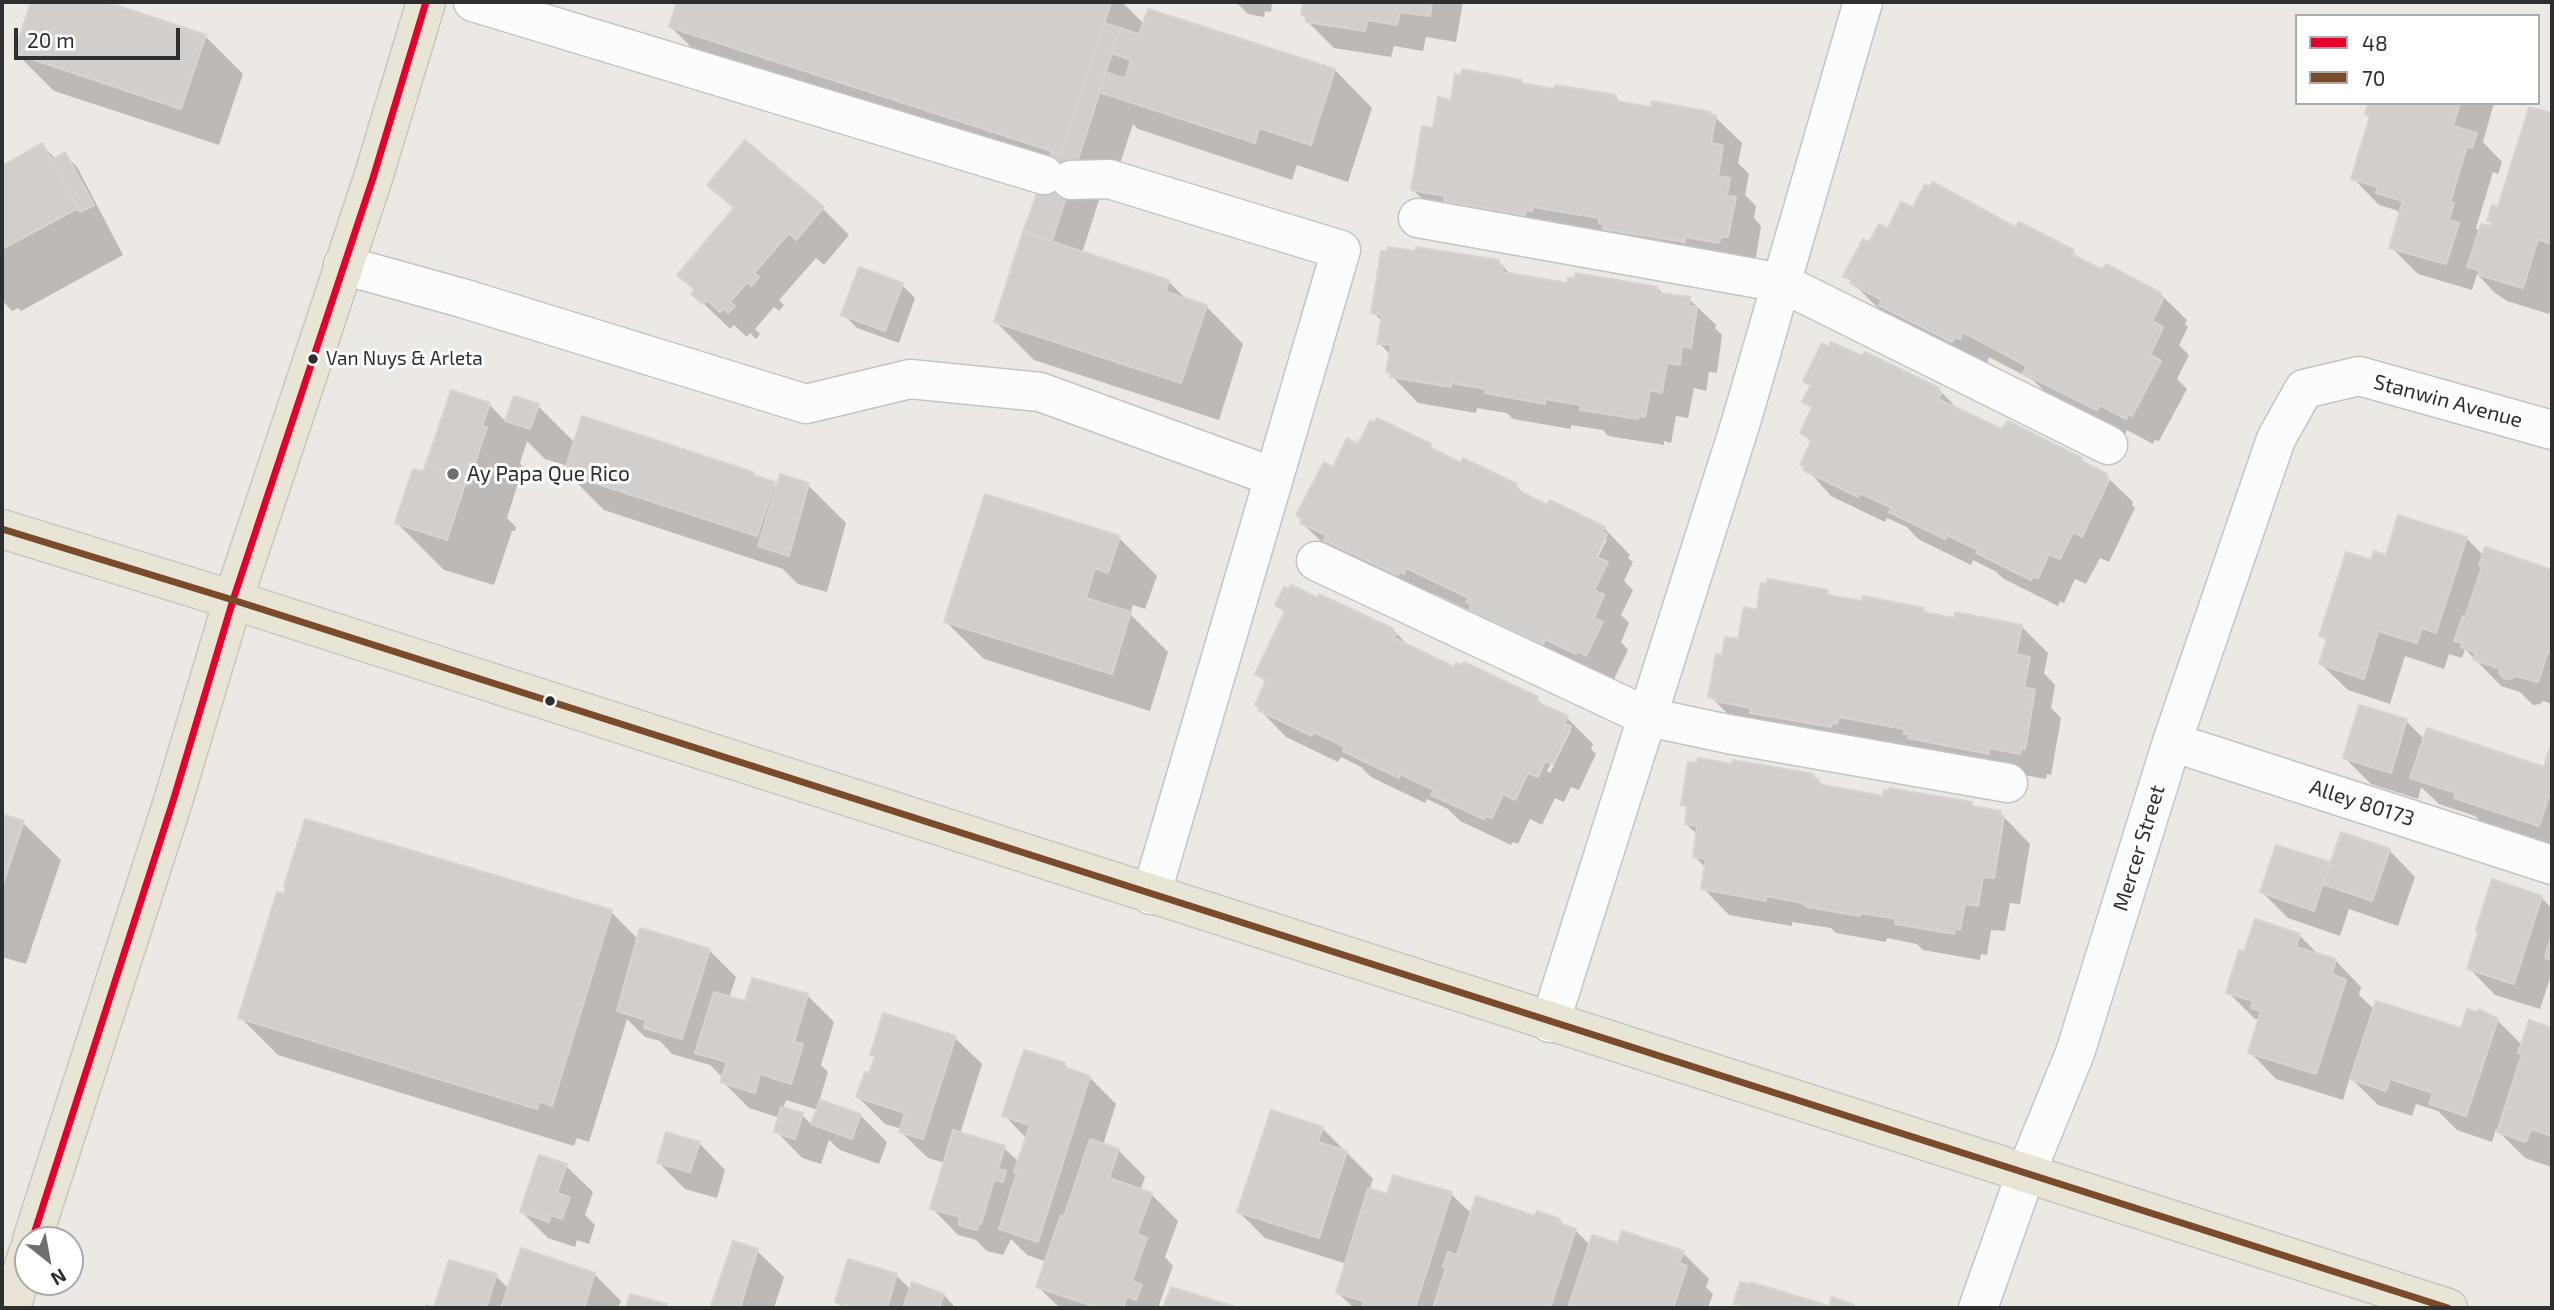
<!DOCTYPE html>
<style>
body{margin:0}
#map{position:relative;width:2554px;height:1310px;overflow:hidden;background:#ece8e4;font-family:"Exo 2",sans-serif}
canvas{display:block}
.frame{position:absolute;inset:0;border:4px solid #2e2e2e;pointer-events:none}
.legend{position:absolute;left:2295px;top:14px;width:245px;height:91px;box-sizing:border-box;background:#fff;border:2px solid #ababab;margin:0;padding:9px 12px;list-style:none;font-size:21px;color:#2e2e2e}
.legend li{display:flex;align-items:center;gap:14px;height:35px}
.legend b{width:35px;border:2px solid #ababab}
.north{position:absolute;left:14px;top:1226px;width:70px;height:70px;box-sizing:border-box;background:#fff;border:2px solid #ababab;border-radius:50%;rotate:149deg;font-size:19px;font-weight:700;line-height:28px;text-align:center;color:#2e2e2e}
.north::after{content:'';display:block;margin:auto;width:24px;height:32px;background:#706f6e;clip-path:polygon(50% 0,100% 100%,50% 72%,0 100%)}
.scale{position:absolute;left:14px;top:28px;width:166px;height:32px;box-sizing:border-box;border:4px solid #2e2e2e;border-top:0;padding-left:9px;font-size:21px;line-height:24px;white-space:nowrap;color:#2e2e2e;-webkit-text-stroke:5px #fff;paint-order:stroke}
</style>
<div id="map">
<canvas width="2554" height="1310"></canvas>
<div class="frame"></div>
<ul class="legend">
<li><b style="height:9px;background:#e4002b"></b>48</li>
<li><b style="height:9px;background:#7a4b2a"></b>70</li>
</ul>
<div class="north">N</div>
<div class="scale">20 m</div>
</div>
<script>
const ctx = document.querySelector('canvas').getContext('2d');
ctx.lineJoin = 'round';
function fillPath(path, color) { ctx.fillStyle = color; ctx.fill(path, 'evenodd'); }
const shape = rows => new Path2D(rows.map(r => 'M' + r).join(''));
function trace(path, color, width, dash) { ctx.strokeStyle = color; ctx.lineWidth = width; ctx.lineCap = dash ? 'butt' : 'round'; ctx.setLineDash(dash || []); ctx.stroke(path); }
function drawText(font, color, halo, rows, align = 'center') {
  ctx.font = font + ' "Exo 2",sans-serif'; ctx.lineWidth = 6; ctx.setLineDash([]); ctx.textBaseline = 'middle'; ctx.strokeStyle = halo; ctx.fillStyle = color; for (const [text, x, y, turn = 0] of rows) {
    ctx.save(); ctx.translate(x, y); ctx.rotate((+turn || 0) * Math.PI / 180); ctx.textAlign = isNaN(turn) ? turn : align; if (halo) ctx.strokeText(text, 0, 0); ctx.fillText(text, 0, 0); ctx.restore();
  }
}
fillPath(shape([
 [33,2,100,2,205,36,243,74,219,145,54,91,16,53],
 [679,2,1122,2,1144,24,1335,70,1372,108,1348,182,1297,165,1292,180,1138,129,1133,124,1108,200,1100,197,1082,253,1168,281,1187,300,1206,306,1243,344,1219,420,1034,360,996,322,1044,179,718,74,671,27],
 [1236,2,1272,2,1271,12,1265,11,1264,17,1248,14],
 [1305,2,1463,2,1456,42,1426,37,1423,51,1394,46,1391,57,1334,48,1307,21,1303,14],
 [1521,81,1525,86,1615,97,1622,104,1652,109,1710,113,1715,117,1742,143,1738,163,1749,174,1745,195,1756,206,1754,218,1761,226,1755,263,1440,216,1413,190,1434,130,1452,102],
 [2370,103,2494,103,2483,142,2502,162,2498,174,2493,172,2476,228,2480,232,2492,228,2493,225,2489,221,2499,209,2530,109,2552,115,2552,304,2549,314,2507,301,2495,293,2477,274,2472,290,2418,274,2391,247,2401,215,2396,210,2379,205,2353,178,2371,117,2367,113],
 [746,143,823,209,849,235,824,265,816,258,779,300,784,305,779,311,774,307,755,329,760,334,756,339,750,333,747,337,734,325,730,329,694,294,696,292,679,275,735,210,709,185],
 [42,146,56,159,64,154,77,167,123,255,21,311,18,308,12,311,2,300,2,168],
 [1914,210,2016,229,2073,252,2084,263,2103,272,2160,294,2187,320,2185,324,2188,327,2179,345,2189,355,2177,379,2187,389,2159,441,2155,440,2153,444,2127,430,2124,436,2052,399,2033,380,1989,357,1987,364,1879,309,1845,275,1870,245],
 [1498,261,1512,276,1569,285,1657,288,1664,295,1689,299,1716,325,1715,328,1722,335,1717,373,1709,372,1706,391,1694,388,1688,418,1676,416,1671,443,1664,441,1664,445,1608,436,1603,430,1571,425,1571,429,1513,419,1507,413,1477,408,1476,413,1418,403,1392,376,1388,371,1391,355,1379,343,1383,322,1373,312],
 [902,285,915,298,899,343,857,328,843,314],
 [1805,381,1938,389,1960,411,2001,431,2081,459,2089,467,2106,476,2133,502,2132,505,2135,508,2109,562,2100,558,2086,584,2075,579,2064,603,2060,601,2058,606,2004,579,1995,571,1973,560,1971,565,1918,539,1907,527,1887,518,1885,522,1831,496,1802,464,1812,443,1802,433,1813,410,1805,402,1812,388],
 [515,398,538,406,575,443,752,474,778,488,808,485,846,523,827,592,798,584,783,569,604,510,566,472,568,466,545,459,527,441,520,463,523,467,507,518,516,527,515,531,512,531,494,585,444,570,397,523,424,474,489,404,507,423],
 [1377,420,1430,446,1438,453,1462,465,1516,486,1527,496,1548,507,1604,528,1630,555,1628,558,1633,562,1624,581,1633,590,1621,615,1629,623,1621,642,1628,650,1613,681,1497,636,1475,613,1433,593,1431,599,1329,549,1302,523,1333,469,1359,446],
 [1603,539,1607,539,1594,565,1591,564],
 [1119,538,1157,576,1145,609,1133,605,1130,614,1168,652,1150,711,984,659,946,622],
 [2466,538,2484,556,2486,550,2552,572,2552,704,2543,701,2540,704,2533,705,2520,692,2501,686,2465,649,2462,658,2449,654,2444,669,2405,656,2390,704,2348,690,2321,664,2328,642,2321,636,2372,562],
 [1827,592,1832,597,1923,610,1928,615,1956,620,2021,626,2048,653,2044,673,2055,685,2051,708,2061,718,2051,775,2047,774,2046,779,1737,723,1710,696,1723,657,1739,641,1758,612],
 [1277,605,1393,630,1412,649,1455,669,1463,668,1464,665,1537,699,1547,709,1567,718,1593,744,1591,749,1596,754,1579,790,1571,787,1564,802,1555,798,1542,825,1530,819,1518,844,1513,842,1511,845,1460,821,1448,809,1427,799,1425,803,1371,777,1361,767,1341,757,1338,762,1286,737,1260,710,1261,708,1257,704,1267,684,1257,674,1286,614],
 [1567,730,1571,730,1550,773,1547,771],
 [2406,721,2425,740,2545,769,2552,750,2552,847,2483,824,2475,816,2439,804,2421,787,2418,799,2371,784,2345,758],
 [1813,775,1825,788,1884,798,1971,803,1977,809,2000,813,2026,840,2030,844,2020,904,2010,903,2005,931,1991,930,1987,955,1981,954,1980,960,1923,950,1917,944,1887,938,1886,942,1836,933,1831,928,1792,922,1792,926,1729,915,1703,888,1706,868,1695,857,1698,835,1686,824,1689,810,1683,804],
 [2,816,23,823,61,860,26,964,2,957],
 [2277,847,2332,865,2389,850,2415,877,2398,926,2349,909,2340,936,2288,918,2262,892],
 [2541,897,2552,909,2552,972,2540,1009,2495,995,2469,968],
 [611,912,639,940,709,950,736,977,729,998,746,1004,753,980,808,996,834,1022,821,1065,828,1072,819,1102,860,1115,887,1142,879,1164,840,1150,829,1140,821,1164,802,1158,776,1131,780,1118,749,1108,722,1081,723,1078,710,1065,672,1054,660,1041,645,1037,627,1019,589,1142,577,1138,574,1146,278,1055,240,1017],
 [786,1100,818,1110,813,1126,802,1115,783,1109],
 [2299,935,2320,956,2335,960,2361,987,2359,995,2375,1010,2462,1031,2497,1020,2522,1045,2530,1022,2552,1030,2552,1167,2525,1158,2496,1129,2492,1142,2457,1130,2438,1111,2416,1104,2412,1116,2378,1105,2350,1077,2343,1100,2276,1079,2250,1052,2260,1020,2255,1019,2228,992,2245,954],
 [885,1015,955,1038,982,1064,960,1134,1004,1148,1019,1162,1027,1139,1004,1115,1064,1064,1071,1071,1089,1077,1116,1104,1103,1145,1118,1150,1145,1177,1140,1191,1151,1194,1178,1221,1165,1257,1173,1266,1159,1305,1163,1308,1060,1308,1038,1287,1047,1262,1027,1255,1011,1239,1003,1255,987,1251,976,1240,958,1235,932,1208,945,1163,928,1158,901,1132,902,1129,885,1124,858,1097,870,1076,876,1059,872,1055],
 [1322,1128,1373,1179,1369,1191,1388,1197,1451,1194,1472,1214,1559,1220,1567,1227,1575,1230,1591,1246,1619,1246,1683,1253,1709,1279,1706,1287,1713,1294,1708,1308,1354,1308,1338,1293,1347,1264,1265,1238,1239,1212],
 [699,1143,725,1170,717,1198,685,1189,659,1163],
 [566,1166,593,1192,585,1215,595,1225,589,1244,577,1240,575,1247,548,1238,522,1212],
 [734,1243,757,1251,784,1277,774,1308,712,1308],
 [450,1262,496,1276,509,1289,594,1274,621,1301,618,1308,435,1308],
 [896,1275,911,1290,913,1285,944,1295,956,1308,843,1308,837,1302],
 [1735,1303,1830,1308,1853,1306,1855,1308,1740,1308]
]), '#0003');
const building = shape([
 [31,2,106,2,206,35,181,109,14,53,31,2],
 [677,2,1111,2,1061,154,669,27,677,2],
 [1303,2,1432,2,1430,16,1400,12,1397,25,1367,20,1365,31,1306,22,1306,16,1301,15,1303,2],
 [1148,9,1335,69,1311,145,1259,128,1255,143,1099,92,1105,72,1125,79,1131,60,1111,53,1120,28,1139,34,1148,9],
 [1104,23,1120,28,1052,241,1023,232,1052,152,1061,154,1104,23],
 [1462,69,1522,80,1521,83,1554,89,1555,85,1616,95,1615,101,1651,107,1652,101,1711,112,1710,115,1716,115,1711,143,1723,145,1718,176,1730,178,1727,196,1736,197,1728,237,1721,237,1719,243,1685,237,1685,242,1603,229,1604,224,1599,223,1599,218,1533,207,1532,211,1526,210,1525,215,1444,201,1445,196,1411,190,1422,126,1433,128,1438,97,1451,100,1455,74,1461,75,1462,69],
 [2369,103,2460,103,2453,126,2477,133,2472,148,2467,147,2450,202,2454,203,2449,220,2459,223,2446,264,2389,248,2403,201,2376,193,2378,187,2351,179,2370,116,2365,114,2369,103],
 [2529,107,2552,113,2552,244,2538,239,2523,288,2479,275,2480,271,2467,267,2481,224,2491,226,2492,222,2487,221,2492,205,2498,207,2529,107],
 [745,140,824,207,796,240,789,233,754,273,759,277,751,286,747,282,730,302,735,306,728,313,723,308,720,312,707,300,703,304,691,294,695,290,677,275,734,208,707,185,745,140],
 [42,143,78,208,2,249,2,166,42,143],
 [65,152,94,205,80,212,51,160,65,152],
 [1933,182,2015,227,2019,222,2074,250,2072,254,2102,270,2106,264,2161,293,2159,297,2163,299,2152,321,2163,327,2150,355,2161,361,2132,416,2128,414,2126,419,2100,405,2097,410,2023,373,2027,366,1963,332,1960,339,1955,337,1952,342,1879,305,1882,300,1850,283,1852,280,1843,276,1863,239,1869,242,1879,224,1888,228,1901,202,1913,207,1925,184,1929,187,1933,182],
 [1023,232,1169,280,1166,292,1207,305,1181,383,994,322,1023,232],
 [1388,247,1415,251,1416,247,1499,260,1498,265,1503,266,1502,272,1567,283,1568,278,1574,278,1576,273,1657,287,1657,293,1690,297,1689,306,1697,307,1691,348,1682,346,1680,365,1667,363,1662,393,1650,390,1645,417,1638,416,1638,419,1580,410,1581,405,1545,399,1545,404,1485,393,1486,389,1451,383,1451,387,1390,377,1390,373,1386,372,1391,345,1377,344,1382,315,1371,313,1381,251,1387,251,1388,247],
 [859,267,903,283,885,331,841,315,859,267],
 [1831,342,1862,356,1865,352,1939,388,1937,392,1941,394,1938,399,2001,429,2008,421,2082,458,2081,461,2107,474,2106,479,2109,480,2082,537,2073,532,2060,559,2049,554,2038,578,2033,576,2031,580,1976,553,1978,550,1947,535,1945,539,1889,512,1892,508,1860,493,1858,497,1803,470,1805,467,1800,465,1812,439,1800,433,1812,407,1802,402,1811,385,1803,381,1822,343,1828,347,1831,342],
 [451,390,490,403,482,426,487,427,470,478,426,464,451,390],
 [514,396,539,404,530,429,505,421,514,396],
 [582,416,753,472,753,475,775,482,757,536,564,473,582,416],
 [1377,418,1431,444,1429,447,1461,463,1463,458,1517,484,1515,489,1547,505,1550,500,1605,527,1602,532,1607,534,1596,557,1608,562,1594,590,1604,595,1594,618,1603,622,1586,656,1578,651,1576,654,1545,639,1543,645,1469,610,1471,605,1466,602,1469,598,1406,568,1404,574,1400,571,1398,575,1324,540,1326,535,1300,523,1302,519,1296,515,1324,462,1333,467,1347,438,1358,444,1370,421,1374,422,1377,418],
 [426,464,470,478,468,485,465,484,447,540,395,523,413,469,423,472,426,464],
 [780,474,809,483,789,556,758,546,780,474],
 [985,494,1120,536,1108,573,1095,568,1086,598,1131,612,1112,674,944,622,985,494],
 [2398,515,2467,537,2436,633,2422,628,2417,643,2378,631,2364,679,2319,664,2327,639,2319,636,2346,552,2371,560,2374,551,2386,555,2398,515],
 [2485,547,2552,570,2552,654,2548,652,2538,682,2516,676,2513,678,2505,679,2500,674,2499,668,2473,660,2476,653,2461,647,2463,643,2454,641,2463,616,2465,618,2482,567,2479,565,2485,547],
 [1768,579,1828,590,1827,595,1862,601,1863,596,1924,608,1923,612,1954,618,1955,612,2022,625,2016,654,2030,657,2024,687,2035,690,2025,749,2021,748,2020,754,1989,748,1989,754,1908,738,1910,734,1904,734,1904,729,1839,717,1837,724,1832,723,1831,727,1750,713,1751,708,1715,701,1715,698,1708,697,1716,654,1722,655,1725,637,1738,639,1744,607,1757,610,1761,583,1766,584,1768,579],
 [1291,585,1318,598,1319,594,1394,629,1391,632,1396,635,1394,638,1454,667,1456,663,1462,665,1464,662,1538,697,1536,702,1568,716,1564,724,1571,726,1553,764,1545,761,1538,777,1528,773,1515,800,1503,794,1492,818,1486,816,1484,819,1431,795,1434,790,1400,774,1399,778,1343,751,1345,747,1314,732,1312,736,1258,710,1260,707,1255,705,1266,680,1255,674,1285,611,1275,605,1284,587,1289,589,1291,585],
 [2359,705,2407,719,2391,773,2343,758,2359,705],
 [2427,728,2544,767,2550,747,2552,748,2552,787,2539,826,2454,798,2456,793,2410,778,2427,728],
 [1698,758,1732,764,1732,760,1814,774,1813,778,1819,779,1818,784,1883,796,1884,790,1889,791,1889,788,1972,802,1972,806,2001,811,2000,815,2004,816,1994,878,1983,877,1978,906,1965,904,1960,930,1955,928,1954,934,1895,924,1896,919,1861,913,1860,916,1807,907,1802,903,1766,896,1766,901,1701,889,1706,859,1693,857,1697,826,1685,824,1687,806,1681,805,1688,762,1697,763,1698,758],
 [2,814,24,821,2,887,2,814],
 [305,819,612,910,552,1106,539,1101,537,1109,238,1018,277,892,284,894,286,887,284,886,305,819],
 [2341,832,2390,849,2372,901,2323,884,2341,832],
 [2276,845,2330,862,2314,911,2260,892,2276,845],
 [2492,879,2542,896,2514,984,2467,969,2478,932,2476,930,2492,879],
 [2255,919,2300,934,2296,947,2336,959,2332,974,2346,980,2316,1074,2248,1053,2261,1011,2251,1008,2253,1001,2226,993,2239,950,2244,952,2255,919],
 [640,928,710,949,682,1039,644,1028,646,1020,617,1011,640,928],
 [2552,933,2552,960,2545,958,2552,933],
 [752,978,808,994,794,1042,803,1044,791,1084,760,1074,755,1093,720,1082,727,1062,695,1053,714,992,745,1001,752,978],
 [2376,1001,2461,1028,2467,1009,2477,1012,2479,1009,2498,1019,2466,1116,2429,1104,2433,1093,2390,1079,2386,1091,2350,1079,2376,1001],
 [883,1013,956,1036,923,1139,899,1132,905,1113,856,1097,865,1072,869,1073,875,1057,870,1055,883,1013],
 [2529,1020,2552,1028,2552,1136,2531,1129,2526,1142,2497,1132,2522,1054,2518,1053,2529,1020],
 [1024,1050,1065,1063,1063,1067,1090,1076,1038,1242,999,1229,1017,1173,1014,1172,1030,1125,1002,1116,1024,1050],
 [820,1100,861,1114,852,1139,811,1124,820,1100],
 [781,1107,803,1113,795,1139,774,1132,781,1107],
 [1271,1110,1323,1127,1318,1142,1347,1151,1319,1238,1237,1212,1271,1110],
 [953,1130,1005,1146,998,1169,1006,1171,1003,1182,994,1180,981,1224,979,1224,977,1230,959,1225,960,1217,930,1209,953,1130],
 [666,1132,700,1142,690,1172,657,1163,666,1132],
 [1090,1139,1119,1149,1109,1178,1152,1193,1137,1234,1147,1238,1132,1281,1142,1285,1136,1300,1127,1296,1123,1308,1099,1308,1036,1287,1061,1215,1064,1217,1090,1139],
 [539,1155,567,1164,557,1193,570,1197,562,1219,551,1215,549,1222,520,1212,539,1155],
 [1393,1175,1452,1192,1415,1308,1368,1308,1362,1307,1364,1301,1336,1293,1368,1188,1387,1194,1393,1175],
 [1476,1196,1535,1216,1537,1211,1560,1219,1558,1223,1576,1229,1550,1308,1433,1308,1446,1268,1443,1267,1448,1252,1457,1255,1476,1196],
 [1622,1231,1684,1251,1679,1263,1687,1266,1673,1308,1568,1308,1592,1235,1618,1243,1622,1231],
 [733,1241,758,1249,740,1308,710,1308,733,1241],
 [521,1248,595,1273,584,1308,501,1308,521,1248],
 [848,1259,897,1274,887,1308,854,1308,835,1302,848,1259],
 [449,1260,497,1274,486,1308,425,1308,426,1305,434,1307,449,1260],
 [912,1282,944,1294,939,1308,903,1308,912,1282],
 [1740,1282,1749,1284,1750,1282,1829,1306,1832,1297,1854,1305,1853,1308,1741,1308,1742,1306,1733,1304,1740,1282],
 [1171,1287,1239,1308,1163,1308,1171,1287],
 [630,1294,667,1304,666,1308,626,1308,630,1294]
]);
fillPath(building, '#d1cecb');
trace(building, '#d7d4d0', 2);
const minor = shape([
 [473,2,1044,175],
 [1071,180,1109,179,1341,250,1151,895],
 [1418,218,1782,283,2108,445],
 [343,265,462,298,806,404,910,379,1040,392,1274,477],
 [1316,561,1648,717,1728,734,2008,783],
 [2172,742,2552,865],
 [1550,1023,1741,422,1863,2],
 [1978,1308,2026,1173,2075,1053,2172,742,2276,439,2304,389,2359,376,2552,430]
]);
const major = shape([
 [2,529,233,600,2448,1308],
 [32,1240,174,798,233,600,373,178,426,2],
 [11,1308,28,1253]
]);
trace(minor, '#c5c4c5', 41);
trace(major, '#c6c5c4', 41);
trace(minor, '#fcfcfb', 38);
trace(major, '#e8e4d6', 38);
trace(shape([
 [32,1240,174,798,233,600,373,178,426,2]
]), '#e4002b', 7);
trace(shape([
 [2,529,233,600,2448,1308]
]), '#7a4b2a', 7);
for (const [x, y, r, color] of [
 [313,359,6,"#2e2e2e"],
 [453,474,7,"#706f6e"],
 [550,701,6,"#2e2e2e"]
]) { const dot = new Path2D(); dot.arc(x, y, r, 0, 2 * Math.PI); ctx.fillStyle = color; ctx.fill(dot); trace(dot, '#fff', 2.5); }
drawText('19px', '#2e2e2e', '#fff', [
 ["Van Nuys & Arleta",326,359]
], 'left');
drawText('21px', '#2e2e2e', '#fff', [
 ["Stanwin Avenue",2448,401,15],
 ["Alley 80173",2362,803,18],
 ["Mercer Street",2139,848,-73]
]);
drawText('21px', '#2e2e2e', '#fff', [
 ["Ay Papa Que Rico",467,474]
], 'left');
</script>
